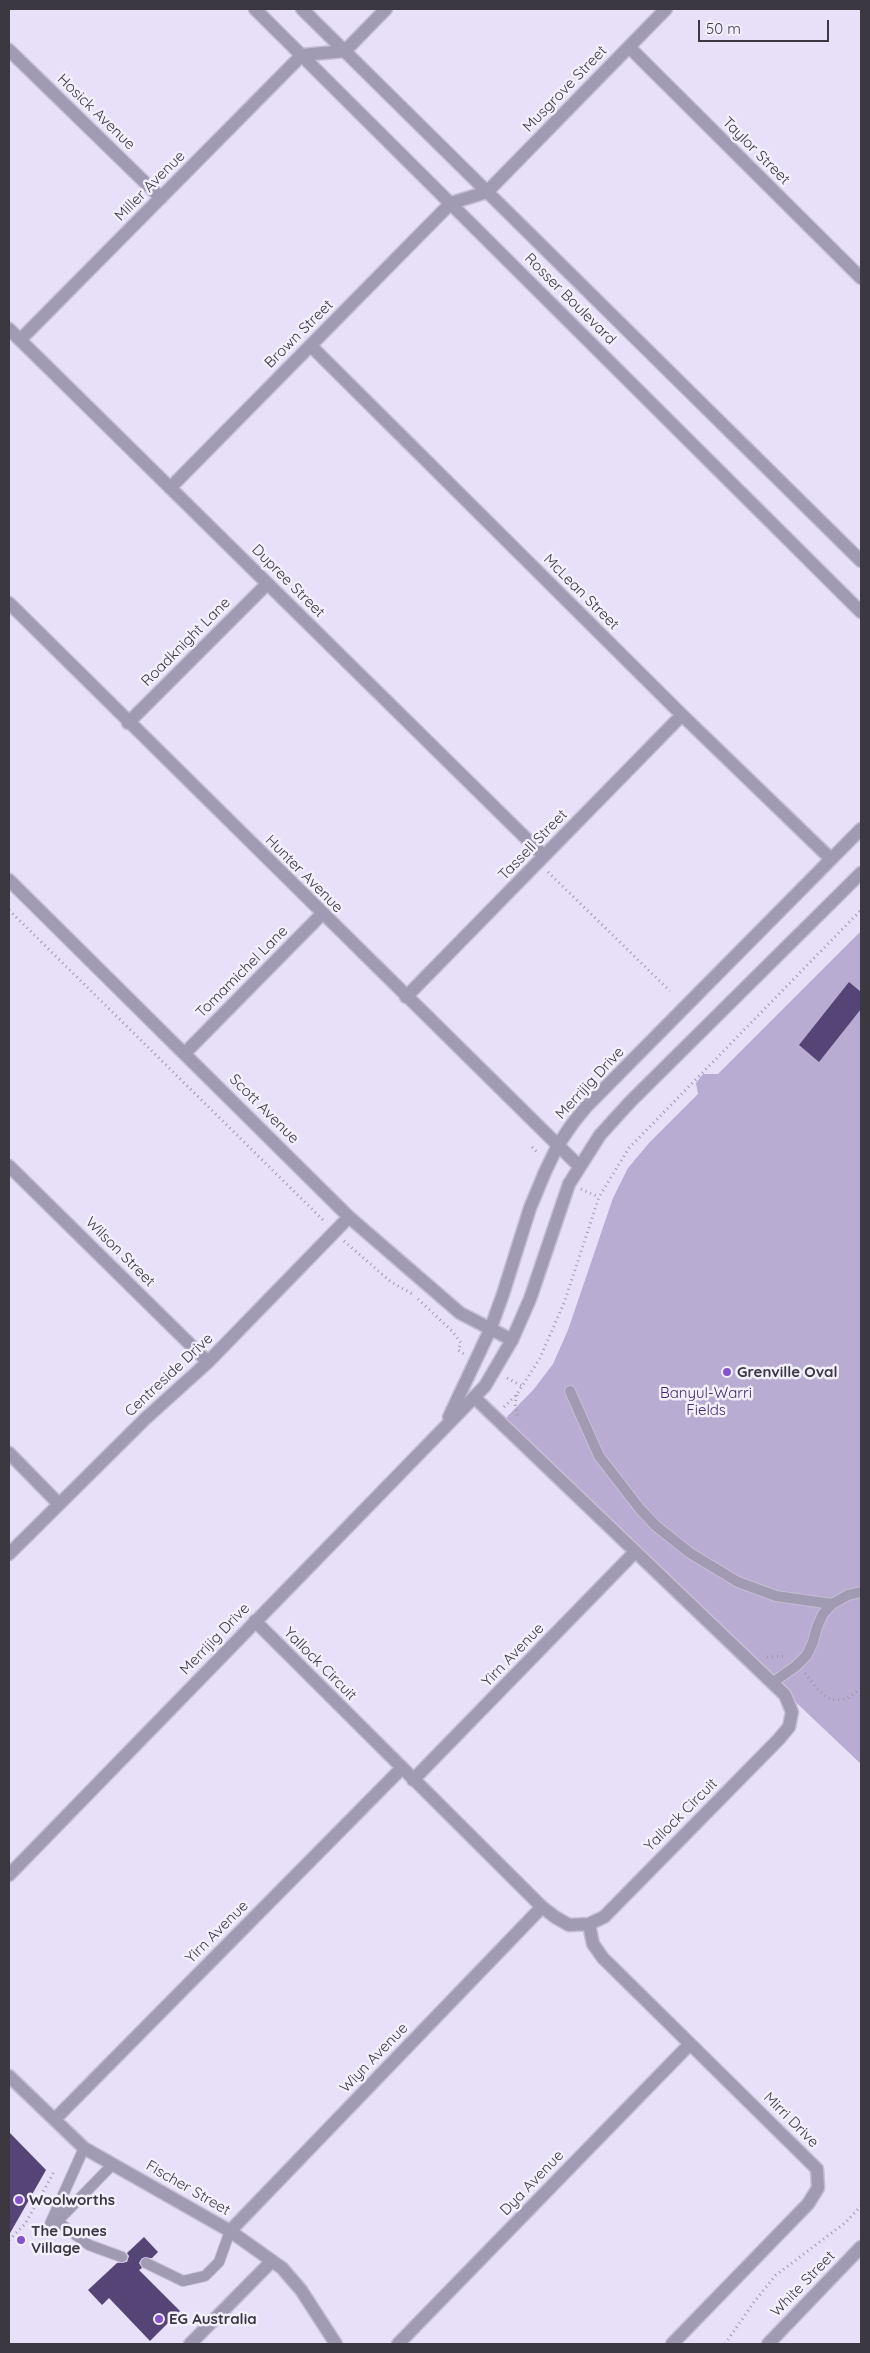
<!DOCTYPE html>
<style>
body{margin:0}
#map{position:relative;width:870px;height:2353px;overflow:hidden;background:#e7e0f8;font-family:Quicksand,sans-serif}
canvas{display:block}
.frame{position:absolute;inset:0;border:10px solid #3b3841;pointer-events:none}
.scale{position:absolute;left:698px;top:20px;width:131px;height:22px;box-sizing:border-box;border:2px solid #3b3841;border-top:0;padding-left:6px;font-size:15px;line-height:18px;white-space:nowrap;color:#3b3841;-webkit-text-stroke:4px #f3effd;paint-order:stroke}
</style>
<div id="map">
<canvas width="870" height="2353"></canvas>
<div class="frame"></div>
<div class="scale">50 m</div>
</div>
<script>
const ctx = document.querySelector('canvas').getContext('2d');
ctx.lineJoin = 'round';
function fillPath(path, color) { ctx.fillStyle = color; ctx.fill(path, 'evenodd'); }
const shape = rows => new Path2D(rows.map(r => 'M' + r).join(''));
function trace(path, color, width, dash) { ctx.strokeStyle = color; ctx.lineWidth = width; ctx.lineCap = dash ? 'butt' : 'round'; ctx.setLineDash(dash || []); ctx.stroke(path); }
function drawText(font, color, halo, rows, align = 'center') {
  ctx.font = font + ' Quicksand,sans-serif'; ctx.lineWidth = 5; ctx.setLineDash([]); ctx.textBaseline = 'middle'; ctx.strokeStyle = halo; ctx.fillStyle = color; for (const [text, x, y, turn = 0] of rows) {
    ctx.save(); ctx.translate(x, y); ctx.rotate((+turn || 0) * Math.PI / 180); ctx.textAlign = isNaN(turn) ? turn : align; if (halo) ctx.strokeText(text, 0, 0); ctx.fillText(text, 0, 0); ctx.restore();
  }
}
fillPath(shape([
 [861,931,861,1764,501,1423,534,1389,553,1364,568,1330,613,1198,628,1168,649,1143,698,1094,696,1083,703,1074,718,1074]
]), '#b8acd2');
fillPath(shape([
 [849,982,861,992,861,1009,819,1062,799,1045],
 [9,2132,46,2170,9,2235],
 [144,2237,158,2252,152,2258,142,2258,139,2263,142,2268,139,2270,180,2311,150,2341,109,2298,102,2305,88,2290,117,2263,127,2262,129,2256,127,2253]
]), '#554476');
const service = shape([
 [570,1391,599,1456,640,1509,656,1526,690,1553,738,1582,776,1596,832,1604],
 [772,1683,796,1666,807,1655,813,1642,817,1627,823,1614,832,1604,848,1595,861,1592],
 [53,2218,89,2245,122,2257],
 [50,2224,84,2148],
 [47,2232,113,2164],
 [146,2263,183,2281,205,2276,219,2262,230,2231]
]);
const minor = shape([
 [255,9,861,612],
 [302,9,861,561],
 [629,47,861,278],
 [9,50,161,198],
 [9,329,544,856],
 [20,340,302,55,345,51,386,9],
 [311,346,682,715,831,859],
 [170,488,451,203,487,192,666,9],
 [9,603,579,1166],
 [128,723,267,584],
 [9,880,349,1217,460,1313,512,1340],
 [406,997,682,715],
 [185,1053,322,914],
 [9,1166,208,1362],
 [9,1453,59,1504],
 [9,1554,145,1419,208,1362,349,1217],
 [255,1621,542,1907,555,1917,569,1925,589,1924,604,1917,778,1740,789,1727,792,1712,785,1695,475,1398],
 [413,1780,635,1552],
 [589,1924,593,1944,603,1958,817,2169,818,2188,808,2204,672,2344],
 [55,2119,402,1768],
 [230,2231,542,1907],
 [190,2344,272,2261],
 [398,2344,690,2044],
 [768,2344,861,2247]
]);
const tertiary = shape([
 [449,1417,490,1330,503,1294,530,1208,545,1172,558,1145,573,1123,586,1107,861,829],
 [9,1875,485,1386,512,1340,530,1299,569,1184,600,1135,630,1102,861,873],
 [9,2076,84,2148,230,2231,282,2268,301,2290,336,2344]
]);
trace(service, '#c5bed3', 12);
trace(minor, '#c5bed3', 15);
trace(tertiary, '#c5bed3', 15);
trace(shape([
 [548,872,670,991],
 [9,910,325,1222],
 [532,1147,539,1154],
 [581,1189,599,1197],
 [344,1241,391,1282,414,1295],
 [418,1299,453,1332,461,1343,458,1350,464,1354],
 [507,1378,522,1386],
 [517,1395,515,1404,518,1418],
 [504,1407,517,1394,539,1360,564,1303,599,1197,629,1148,861,910],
 [767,1657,785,1656],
 [805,1673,818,1690,831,1700,846,1699,861,1689],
 [9,2240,25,2224,54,2172],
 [725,2344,754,2302,776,2275,846,2222,861,2206]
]), '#9e99ab', 3, [1, 4]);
trace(service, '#a19ab3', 10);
trace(minor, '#a19ab3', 12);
trace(tertiary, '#a19ab3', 12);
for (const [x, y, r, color] of [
 [727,1372,5,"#8353cb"],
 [19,2200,5,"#8353cb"],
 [21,2240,5,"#8353cb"],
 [159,2319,5,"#8353cb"]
]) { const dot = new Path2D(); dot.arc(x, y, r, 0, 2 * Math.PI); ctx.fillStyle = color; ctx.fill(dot); trace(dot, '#f3effd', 2); }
drawText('15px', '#3b3841', '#f3effd', [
 ["Musgrove Street",565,89,-46],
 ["Hosick Avenue",96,112,44],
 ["Taylor Street",756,151,45],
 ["Miller Avenue",150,186,-45],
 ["Rosser Boulevard",570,299,45],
 ["Brown Street",299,334,-45],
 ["Dupree Street",288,581,45],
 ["McLean Street",581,592,45],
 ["Roadknight Lane",186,642,-45],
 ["Tassell Street",533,845,-46],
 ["Hunter Avenue",304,874,45],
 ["Tomamichel Lane",242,972,-45],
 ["Merrijig Drive",590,1083,-47],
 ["Scott Avenue",264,1109,45],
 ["Wilson Street",120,1252,45],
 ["Centreside Drive",169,1375,-43],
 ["Merrijig Drive",215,1639,-46],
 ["Yirn Avenue",513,1655,-46],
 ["Yallock Circuit",320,1664,45],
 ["Yallock Circuit",681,1815,-45],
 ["Yirn Avenue",217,1932,-45],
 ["Wiyn Avenue",374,2058,-46],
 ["Mirri Drive",791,2120,45],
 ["Dya Avenue",532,2183,-46],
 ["Fischer Street",188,2188,30],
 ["White Street",803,2284,-46]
]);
drawText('bold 15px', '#3b3841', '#f3effd', [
 ["Grenville Oval",737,1372],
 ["Woolworths",29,2200],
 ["The Dunes",31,2231],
 ["Village",31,2248],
 ["EG Australia",169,2319]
], 'left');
drawText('15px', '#44296c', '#f3effd', [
 ["Banyul-Warri",706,1393],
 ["Fields",706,1410]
]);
</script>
